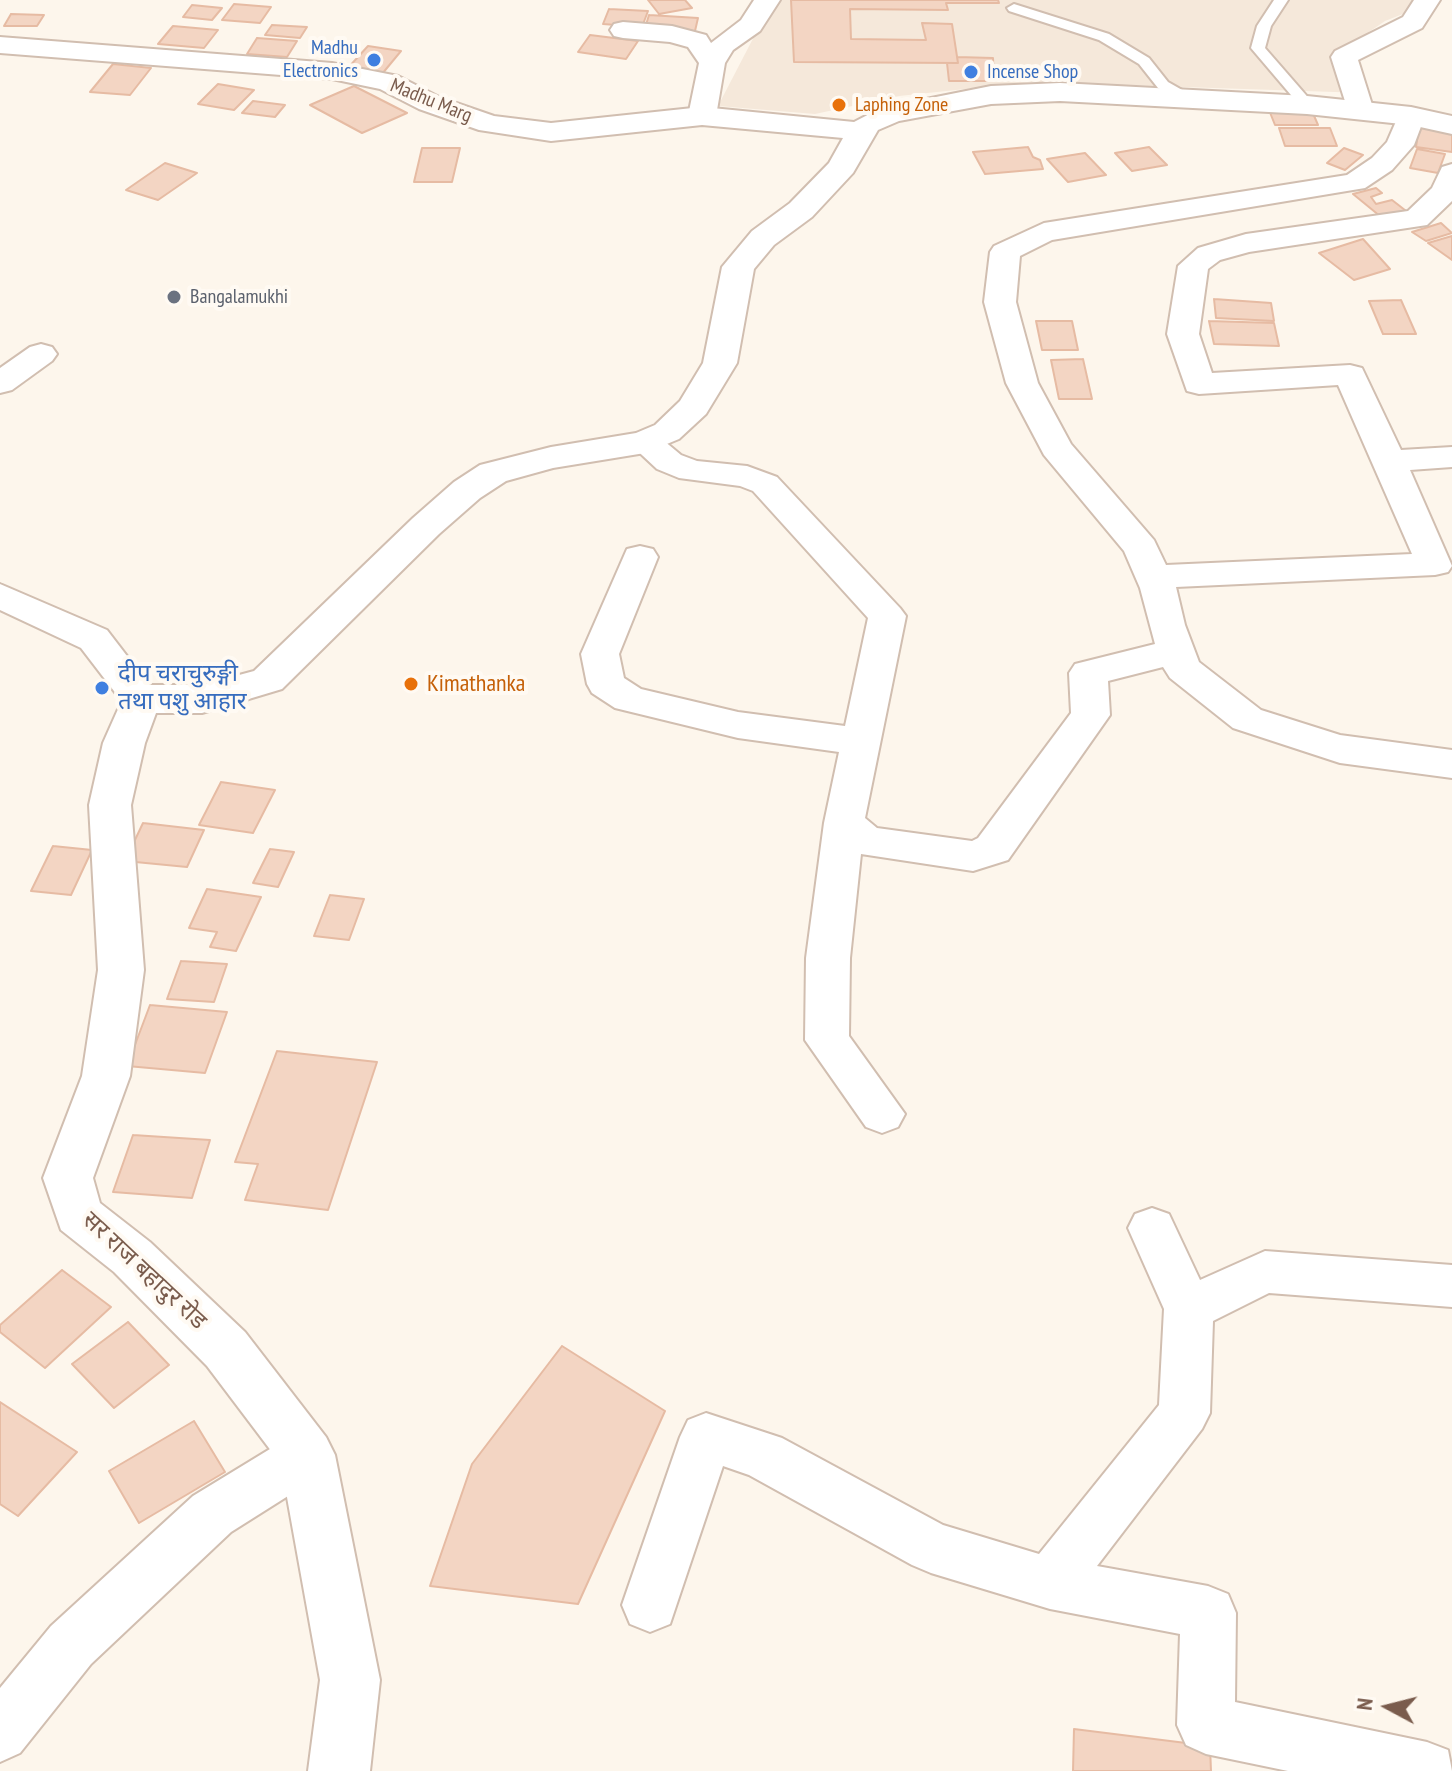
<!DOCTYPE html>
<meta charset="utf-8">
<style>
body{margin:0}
#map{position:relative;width:1452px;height:1771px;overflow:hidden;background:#fdf6ec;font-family:"PT Sans Narrow",sans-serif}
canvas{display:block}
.north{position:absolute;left:1348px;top:1667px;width:80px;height:80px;-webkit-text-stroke:6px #fffaf3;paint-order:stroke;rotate:277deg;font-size:22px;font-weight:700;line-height:32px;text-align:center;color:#7a5c4d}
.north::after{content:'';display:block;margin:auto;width:28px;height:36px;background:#7a5c4d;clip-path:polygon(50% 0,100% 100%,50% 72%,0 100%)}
</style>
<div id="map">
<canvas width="1452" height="1771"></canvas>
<div class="north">N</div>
</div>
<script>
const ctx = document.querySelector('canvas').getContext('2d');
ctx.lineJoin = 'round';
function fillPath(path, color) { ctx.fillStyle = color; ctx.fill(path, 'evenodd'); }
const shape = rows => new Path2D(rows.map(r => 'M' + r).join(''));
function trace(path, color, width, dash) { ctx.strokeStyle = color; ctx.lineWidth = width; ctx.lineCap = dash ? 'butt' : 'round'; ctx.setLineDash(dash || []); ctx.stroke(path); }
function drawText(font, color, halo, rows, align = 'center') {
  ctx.font = font + ' "PT Sans Narrow","Noto Sans Devanagari",sans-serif'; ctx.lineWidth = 8; ctx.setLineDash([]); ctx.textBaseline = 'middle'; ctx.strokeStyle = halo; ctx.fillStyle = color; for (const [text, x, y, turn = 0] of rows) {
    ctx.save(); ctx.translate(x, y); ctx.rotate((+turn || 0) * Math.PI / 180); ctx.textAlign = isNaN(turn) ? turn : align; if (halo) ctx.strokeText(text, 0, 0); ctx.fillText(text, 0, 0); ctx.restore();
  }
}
fillPath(shape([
 [773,0,1431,0,1431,3,1385,21,1353,43,1365,93,1032,82,899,96,815,114,718,106]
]), '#f5e8da');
const building = shape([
 [648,0,685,0,692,8,659,14,648,0],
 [791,0,998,0,999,3,946,3,948,10,850,9,851,39,926,40,922,23,952,24,958,63,794,62,791,0],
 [234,4,271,7,260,23,222,20,234,4],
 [192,5,222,8,212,20,183,17,192,5],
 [609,9,648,11,642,27,603,24,609,9],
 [11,14,44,15,37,26,4,26,11,14],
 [649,15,698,18,695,31,645,28,649,15],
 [272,25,307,27,300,38,265,35,272,25],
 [173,26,218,30,204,48,158,44,173,26],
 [590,35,638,41,626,59,578,52,590,35],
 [257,38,297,41,287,57,247,54,257,38],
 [368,46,401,51,382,74,347,69,368,46],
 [957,57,993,58,994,81,949,81,947,63,958,63,957,57],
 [113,64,151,68,130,95,90,92,113,64],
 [218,84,254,90,234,110,198,104,218,84],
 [354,86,407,113,362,133,310,105,354,86],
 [253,101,285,105,275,117,242,113,253,101],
 [1269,110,1312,111,1318,125,1275,125,1269,110],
 [1419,126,1452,130,1452,152,1416,147,1419,126],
 [1279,128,1330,128,1337,146,1285,146,1279,128],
 [1028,147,1033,157,1040,160,1043,169,985,174,973,152,1028,147],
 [1149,147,1167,165,1132,171,1115,153,1149,147],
 [422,148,460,148,452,182,414,182,422,148],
 [1344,148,1363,155,1345,170,1327,163,1344,148],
 [1417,149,1445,154,1438,173,1410,168,1417,149],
 [1085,153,1106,175,1068,182,1047,159,1085,153],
 [165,163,197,173,158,200,126,190,165,163],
 [1376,188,1382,193,1371,197,1376,204,1392,200,1410,214,1386,221,1353,194,1376,188],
 [1441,223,1452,233,1426,241,1412,232,1441,223],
 [1452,236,1452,260,1428,243,1452,236],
 [1363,239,1390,269,1354,280,1319,253,1363,239],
 [1214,299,1271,303,1274,321,1216,318,1214,299],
 [1401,300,1416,334,1383,334,1369,301,1401,300],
 [1036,321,1072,321,1078,350,1042,350,1036,321],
 [1209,321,1274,323,1279,346,1214,344,1209,321],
 [1083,359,1092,399,1059,399,1051,360,1083,359],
 [221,782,275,790,253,833,199,825,221,782],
 [143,823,204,830,187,867,125,861,143,823],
 [53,846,92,850,71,895,31,891,53,846],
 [270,849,294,852,278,887,253,883,270,849],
 [207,889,261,897,236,951,210,947,217,932,189,928,207,889],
 [330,895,364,899,349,940,314,936,330,895],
 [181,961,227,964,214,1002,167,999,181,961],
 [150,1005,227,1012,205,1073,127,1066,150,1005],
 [277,1051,377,1062,328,1210,245,1200,258,1164,235,1162,277,1051],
 [133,1135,210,1140,192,1198,113,1192,133,1135],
 [62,1270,111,1307,45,1368,0,1332,0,1325,62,1270],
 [128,1322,169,1365,114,1408,72,1364,128,1322],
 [562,1346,665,1411,578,1604,430,1586,472,1464,562,1346],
 [0,1402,77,1452,18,1516,0,1504,0,1402],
 [194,1421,225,1472,139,1523,109,1471,194,1421],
 [1074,1729,1210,1746,1211,1771,1073,1771,1074,1729]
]);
fillPath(building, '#f3d5c3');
trace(building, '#e6bba3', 2);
const service = shape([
 [1274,0,1288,0,1271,26,1265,48,1312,102,1312,108,1302,108,1251,48,1257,26,1274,0],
 [1014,4,1109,34,1149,58,1168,82,1198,99,1196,102,1186,102,1158,88,1139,64,1099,40,1009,11,1007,8,1014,4]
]);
const minor = shape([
 [754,0,780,0,760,31,733,50,725,63,716,116,712,122,702,124,692,122,688,116,699,63,688,47,670,42,623,38,614,36,610,30,614,24,623,22,672,26,706,35,711,43,741,20,754,0],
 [1414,0,1440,0,1422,28,1358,60,1374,111,1370,117,1360,119,1350,117,1331,57,1335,51,1403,17,1414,0],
 [1411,108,1421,110,1425,116,1414,145,1392,170,1365,188,1052,240,1020,256,1016,302,1038,383,1071,444,1154,540,1166,565,1412,554,1338,385,1199,394,1187,391,1167,334,1178,266,1198,248,1246,234,1408,211,1432,188,1442,167,1452,164,1452,201,1427,225,1249,252,1220,260,1208,269,1199,334,1212,373,1350,365,1362,368,1401,450,1452,447,1452,467,1410,470,1452,566,1448,572,1435,575,1176,587,1185,625,1199,662,1261,710,1340,735,1452,750,1452,778,1340,763,1233,728,1170,678,1163,667,1108,681,1110,715,1008,860,973,871,861,854,850,958,849,1036,905,1114,898,1127,882,1133,866,1127,805,1040,806,958,824,823,839,752,738,738,615,708,592,693,587,684,581,654,627,549,640,546,653,549,658,557,619,654,624,678,641,689,738,712,845,726,868,618,753,491,740,486,679,478,657,469,628,442,633,435,645,432,657,435,681,455,697,461,747,466,777,477,900,608,906,616,865,818,877,828,972,841,978,838,1071,713,1069,673,1075,664,1155,644,1140,588,1124,551,1044,455,1006,383,984,302,990,252,994,246,1044,223,1347,175,1372,158,1387,142,1401,110,1411,108],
 [41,344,52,347,57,354,52,361,12,390,0,393,0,368,30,347,41,344],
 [0,584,107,630,160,699,155,708,141,712,127,708,81,648,0,610,0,584],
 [1152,1208,1169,1214,1200,1280,1265,1251,1452,1265,1452,1307,1269,1293,1213,1321,1210,1413,1202,1429,1097,1566,1208,1586,1228,1594,1236,1613,1235,1702,1427,1742,1448,1750,1452,1771,1288,1771,1206,1754,1186,1745,1177,1725,1180,1634,1050,1609,931,1573,912,1565,749,1475,723,1466,670,1624,650,1632,630,1624,622,1605,680,1437,688,1420,706,1413,782,1438,943,1525,1039,1554,1159,1405,1164,1309,1128,1228,1135,1214,1152,1208],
 [307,1431,326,1438,333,1455,326,1472,231,1532,91,1664,20,1753,0,1762,0,1688,51,1626,193,1496,288,1438,307,1431]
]);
const tertiary = shape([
 [0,37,332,63,398,76,439,97,494,116,551,123,702,107,854,122,881,108,991,86,1060,83,1307,96,1411,107,1452,116,1452,134,1411,125,1307,114,1060,101,991,104,899,121,878,130,853,173,812,217,774,245,754,269,737,363,706,414,679,439,645,453,553,468,506,481,480,498,439,534,282,689,202,713,156,713,145,743,131,805,144,970,130,1076,93,1178,100,1203,150,1242,245,1332,326,1437,335,1455,380,1680,370,1771,308,1771,320,1680,281,1464,207,1366,114,1272,61,1230,43,1178,82,1076,98,970,89,805,103,743,127,689,141,685,202,685,254,671,413,518,454,482,480,465,551,447,636,433,655,425,680,401,703,363,722,267,752,231,790,203,829,163,843,138,702,125,551,141,479,130,419,109,380,89,332,79,0,53,0,37]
]);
trace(service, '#d1beb0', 4);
trace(minor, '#d1beb0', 4);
trace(tertiary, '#d1beb0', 4);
fillPath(service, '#fff');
fillPath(minor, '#fff');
fillPath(tertiary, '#fff');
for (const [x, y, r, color] of [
 [374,60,8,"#3f7fe0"],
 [971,72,8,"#3f7fe0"],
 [839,105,8,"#e8710a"],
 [174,297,8,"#6b7280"],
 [411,684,8,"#e8710a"],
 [102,688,8,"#3f7fe0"]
]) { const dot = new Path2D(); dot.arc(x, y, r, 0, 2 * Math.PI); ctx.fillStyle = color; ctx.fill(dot); trace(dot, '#fffaf3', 3); }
drawText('20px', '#366cbe', '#fffaf3', [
 ["Madhu",358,48],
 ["Electronics",358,71],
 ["Incense Shop",987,72,"left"]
], 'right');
drawText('20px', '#7a5c4d', '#fffaf3', [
 ["Madhu Marg",431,101,22]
]);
drawText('20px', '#c56008', '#fffaf3', [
 ["Laphing Zone",855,105]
], 'left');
drawText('20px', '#5b616d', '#fffaf3', [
 ["Bangalamukhi",190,297]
], 'left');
drawText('24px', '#366cbe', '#fffaf3', [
 ["दीप चराचुरुङ्गी",118,674],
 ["तथा पशु आहार",118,702]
], 'left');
drawText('24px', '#c56008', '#fffaf3', [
 ["Kimathanka",427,684]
], 'left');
drawText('24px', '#7a5c4d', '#fffaf3', [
 ["सर राज बहादुर रोड",144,1271,43]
]);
</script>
